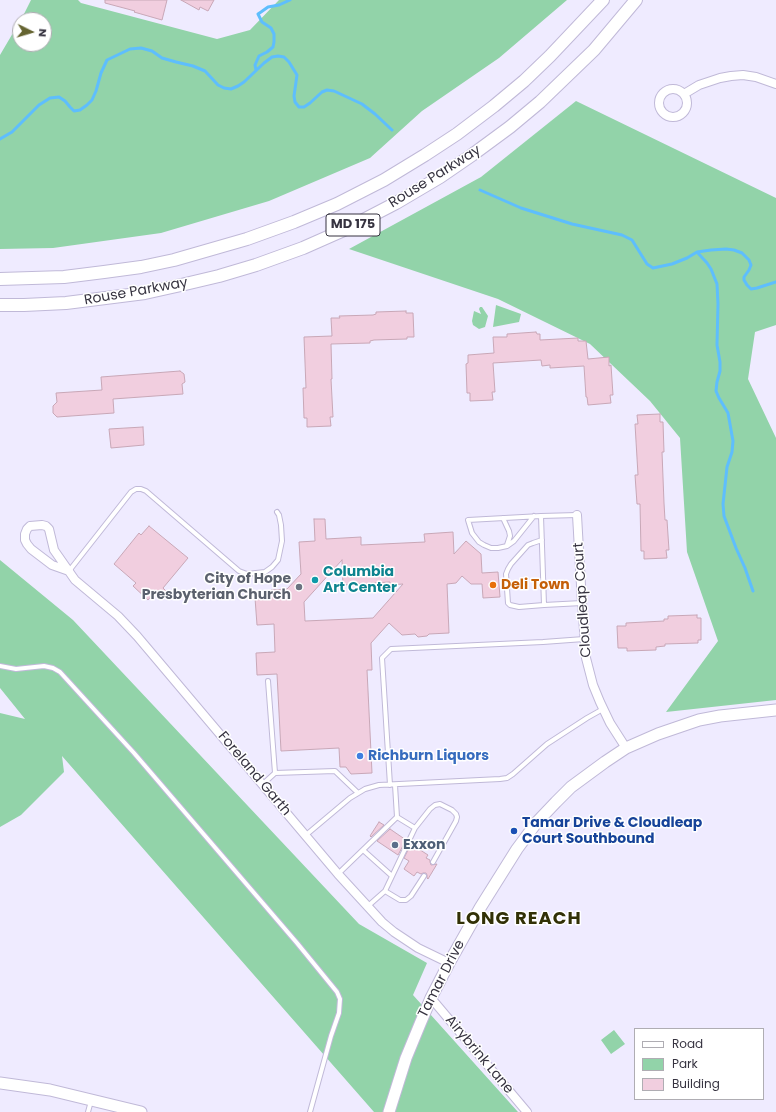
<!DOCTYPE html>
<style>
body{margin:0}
#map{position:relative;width:776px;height:1112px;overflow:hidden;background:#efebff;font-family:Poppins,sans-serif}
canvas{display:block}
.legend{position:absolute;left:634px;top:1028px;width:130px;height:72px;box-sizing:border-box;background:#fff;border:1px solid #afadb3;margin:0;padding:5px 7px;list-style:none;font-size:12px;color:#363340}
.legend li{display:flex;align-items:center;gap:8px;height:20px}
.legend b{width:20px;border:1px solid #afadb3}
.north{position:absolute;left:12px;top:12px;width:40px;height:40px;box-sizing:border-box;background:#fff;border:1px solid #afadb3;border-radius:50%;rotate:95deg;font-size:11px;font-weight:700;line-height:16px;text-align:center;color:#363340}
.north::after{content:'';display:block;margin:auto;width:14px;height:18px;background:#656431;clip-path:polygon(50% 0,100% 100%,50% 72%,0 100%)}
</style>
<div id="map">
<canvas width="776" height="1112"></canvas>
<ul class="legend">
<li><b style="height:5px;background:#fff"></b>Road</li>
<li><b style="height:11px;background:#92d3a9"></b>Park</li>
<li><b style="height:11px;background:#f1cedf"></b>Building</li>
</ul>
<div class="north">N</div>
</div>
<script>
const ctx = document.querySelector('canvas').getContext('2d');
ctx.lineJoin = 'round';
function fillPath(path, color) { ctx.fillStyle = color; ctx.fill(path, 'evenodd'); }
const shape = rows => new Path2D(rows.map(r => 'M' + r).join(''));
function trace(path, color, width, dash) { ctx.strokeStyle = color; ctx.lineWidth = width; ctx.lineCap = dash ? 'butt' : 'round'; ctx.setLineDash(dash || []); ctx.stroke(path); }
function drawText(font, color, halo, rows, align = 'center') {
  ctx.font = font + ' Poppins,sans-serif'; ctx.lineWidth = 3; ctx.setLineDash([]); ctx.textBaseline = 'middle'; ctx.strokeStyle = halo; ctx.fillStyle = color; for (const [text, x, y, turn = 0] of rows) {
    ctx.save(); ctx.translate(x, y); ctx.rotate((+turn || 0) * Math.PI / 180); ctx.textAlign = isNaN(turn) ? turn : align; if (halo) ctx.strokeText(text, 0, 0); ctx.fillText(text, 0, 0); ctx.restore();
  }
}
fillPath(shape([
 [31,0,78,0,81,3,217,39,250,30,279,0,567,0,499,58,422,111,370,158,269,201,161,233,53,248,0,249,0,55,20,21,20,44,44,44,44,20,21,20],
 [576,101,776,198,776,325,755,332,748,379,776,438,776,700,666,712,718,641,687,552,680,438,650,401,590,344,498,299,349,249,481,177],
 [496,305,521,314,519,322,493,327],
 [480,307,482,307,488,316,485,327,479,329,473,325,472,321,474,311,481,314,479,309],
 [0,560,73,620,359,924,427,963,413,995,518,1112,374,1112,62,756,64,772,21,815,0,827,0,713,25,719,0,688],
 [614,1030,625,1044,611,1054,601,1040]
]), '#92d3a9');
trace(shape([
 [256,70,255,65,259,56,267,52,273,47,274,42,274,34,271,28,262,22,258,14,261,12,268,7,279,5,290,0],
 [0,139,12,132,39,105,50,98,59,97,65,101,70,107,74,111,80,110,87,105,92,100,96,91,101,73,107,60,130,49,141,48,152,51,162,58,176,62,193,66,205,71,218,85,224,88,231,89,238,86,244,82,264,63,272,57,278,56,284,57,289,62,297,75,294,96,295,102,299,107,304,107,310,103,322,92,327,90,334,91,362,104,375,114,392,130],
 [480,190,521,208,572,224,622,235,632,240,647,264,653,268,672,264,687,258,697,252,711,250,726,249,734,250,742,253,749,260,751,265,749,270,744,277,744,280,747,285,751,289,757,288,776,282],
 [697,252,707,263,711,269,717,284,718,304,717,345,720,362,720,371,717,382,716,391,719,398,728,413,733,441,732,452,727,467,723,504,724,516,736,548,745,568,753,591]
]), '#5ebefd', 3);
const building = shape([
 [105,0,167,0,162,20,134,12,135,11,105,3,105,0],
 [181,0,214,0,208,11,200,7,199,10,181,0],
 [406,311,406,313,413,313,414,337,407,337,407,339,374,340,370,341,370,343,331,344,332,379,331,379,333,417,330,417,331,426,307,427,307,418,304,418,303,388,306,388,304,337,332,336,331,318,340,318,339,316,373,315,376,314,376,312,406,311],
 [536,332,537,334,540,334,540,340,578,338,578,341,586,341,588,359,609,357,609,366,611,365,613,395,610,395,611,403,588,405,587,397,586,397,584,366,550,368,550,365,542,366,541,360,493,363,495,392,492,392,493,400,470,401,470,393,467,393,466,364,468,363,468,355,494,353,493,337,507,337,507,334,536,332],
 [180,371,184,374,185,382,182,384,183,394,113,399,114,413,57,417,53,413,53,406,57,402,56,393,102,390,101,377,180,371],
 [660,414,660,422,663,422,664,452,662,452,664,503,665,520,667,520,669,550,666,550,667,558,644,559,644,551,641,551,640,504,637,504,635,475,638,475,635,424,638,424,637,415,660,414],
 [143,427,144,445,111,448,109,429,143,427],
 [314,519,325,519,326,539,361,537,361,545,425,542,424,534,453,532,454,554,466,541,481,554,482,573,498,572,500,597,483,598,482,584,471,584,462,576,456,583,447,584,449,633,429,634,427,636,418,637,415,634,402,635,389,623,371,643,372,670,367,670,372,773,351,774,346,767,340,767,339,748,281,751,277,674,257,675,256,653,275,652,274,624,257,625,255,598,265,597,271,590,287,589,301,574,299,542,315,541,314,519],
 [342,560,343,585,390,582,390,585,403,584,373,618,305,621,304,602,342,560],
 [149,526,188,558,163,588,166,591,161,597,155,592,148,600,133,586,136,583,114,564,139,533,141,535,149,526],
 [697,615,697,618,701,618,701,640,698,640,698,643,665,644,665,646,656,647,656,650,627,651,627,648,618,648,617,626,626,626,626,623,664,621,664,619,668,619,668,616,697,615],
 [379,822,384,825,371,837,370,836,379,822],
 [390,829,406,840,398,855,377,841,390,829],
 [411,844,428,855,426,858,430,860,430,862,431,865,437,864,428,879,427,878,427,875,426,873,423,873,421,874,417,872,414,876,404,869,409,861,404,858,411,844]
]);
fillPath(building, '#f1cedf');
trace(building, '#c8a7b7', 1);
const lane = shape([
 [534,516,514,541,507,546,498,548,491,548,484,545,479,542,472,533,468,520,541,516,577,515],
 [541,516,544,605,582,603],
 [503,518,509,531,510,536,507,545],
 [542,540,533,543,528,545,511,564,508,569,506,574,508,603,510,605,519,607,544,605],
 [69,571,131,492,136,489,141,489,146,491,239,571,247,574,265,572,272,567,278,560,282,541,281,525,279,515,277,512],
 [0,666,16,669,44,666,53,668,60,672,134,753,297,943,337,992,340,999,339,1013,331,1036,310,1112],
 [268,681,275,773],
 [263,784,275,773,335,771,358,793],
 [390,785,382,658,391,649,543,642,584,639],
 [415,828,430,809,435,805,440,804,452,810,456,814,457,817,456,821,433,862],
 [306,835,350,798,365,789,379,785,500,779,507,778,513,774,547,744,587,718,603,709],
 [363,850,392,876],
 [338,874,397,817,395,785],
 [385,891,400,900,406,900,411,896,424,876],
 [368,906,385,891,415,828,397,817],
 [88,1112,91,1101]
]);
const street = shape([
 '659 103a14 14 0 1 1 28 0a14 14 0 1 1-28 0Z',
 [684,94,699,85,720,78,731,76,743,75,756,77,776,84],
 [577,515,582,603,586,658,593,685,600,702,610,723,626,748],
 [69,571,52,565,31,549,27,544,25,540,25,534,27,529,30,526,42,525,46,526,49,529,54,550,75,580,118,616,137,636,338,874,382,922,394,932,418,948,449,963],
 [431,998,527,1112]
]);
const secondary = shape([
 [0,1083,50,1090,141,1112],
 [389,1112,406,1058,420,1024,431,998,449,963,480,908,517,849,537,822,556,802,571,787,605,762,626,748,658,734,699,720,720,716,776,710]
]);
const primary = shape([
 [0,279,64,277,104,272,141,267,174,260,247,239,294,222,337,204,384,180,425,155,457,134,494,106,524,81,550,56,603,0],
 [0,305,24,305,66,303,145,293,181,285,219,276,256,265,303,248,346,229,396,203,440,177,472,155,510,127,540,102,594,50,636,0]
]);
trace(lane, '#c0b9d8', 6);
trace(street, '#c0b9d8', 10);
trace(secondary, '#c0b9d8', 13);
trace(primary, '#c0b9d8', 14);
trace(lane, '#fff', 4);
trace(street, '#fff', 8);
trace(secondary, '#fff', 11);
trace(primary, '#fff', 12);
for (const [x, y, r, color] of [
 [315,580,4,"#0f9aa8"],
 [493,585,4,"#e8710a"],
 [299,587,4,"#6b7280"],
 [360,756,4,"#3f7fe0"],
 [514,831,4,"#1a4fb4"],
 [395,845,4,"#5c6f8a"]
]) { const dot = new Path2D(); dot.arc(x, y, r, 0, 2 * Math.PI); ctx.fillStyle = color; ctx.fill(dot); trace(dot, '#fff', 1.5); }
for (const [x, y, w] of [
 [353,225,54]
]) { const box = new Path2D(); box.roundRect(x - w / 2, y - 11, w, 22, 3); ctx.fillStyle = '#fff'; ctx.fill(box); trace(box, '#363340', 1); }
drawText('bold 13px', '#363340', null, [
 ["MD 175",353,225]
]);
drawText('14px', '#363340', '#fff', [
 ["Rouse Parkway",435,177,-32],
 ["Rouse Parkway",136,292,-10],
 ["Cloudleap Court",583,600,-94],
 ["Foreland Garth",254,774,50],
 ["Tamar Drive",442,979,-63],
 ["Airybrink Lane",479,1055,50]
]);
drawText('bold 14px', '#0d838f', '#fff', [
 ["Columbia",323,572],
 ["Art Center",323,588]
], 'left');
drawText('bold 14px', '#5b616d', '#fff', [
 ["City of Hope",291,579],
 ["Presbyterian Church",291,595]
], 'right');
drawText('bold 14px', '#c56008', '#fff', [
 ["Deli Town",501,585]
], 'left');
drawText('bold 14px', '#366cbe', '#fff', [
 ["Richburn Liquors",368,756]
], 'left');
drawText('bold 14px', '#164399', '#fff', [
 ["Tamar Drive & Cloudleap",522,823],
 ["Court Southbound",522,839]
], 'left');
drawText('bold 14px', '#4e5e75', '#fff', [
 ["Exxon",403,845]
], 'left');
ctx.letterSpacing = '1px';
drawText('bold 18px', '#323106', '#fff', [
 ["LONG REACH",519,919]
]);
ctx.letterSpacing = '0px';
</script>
